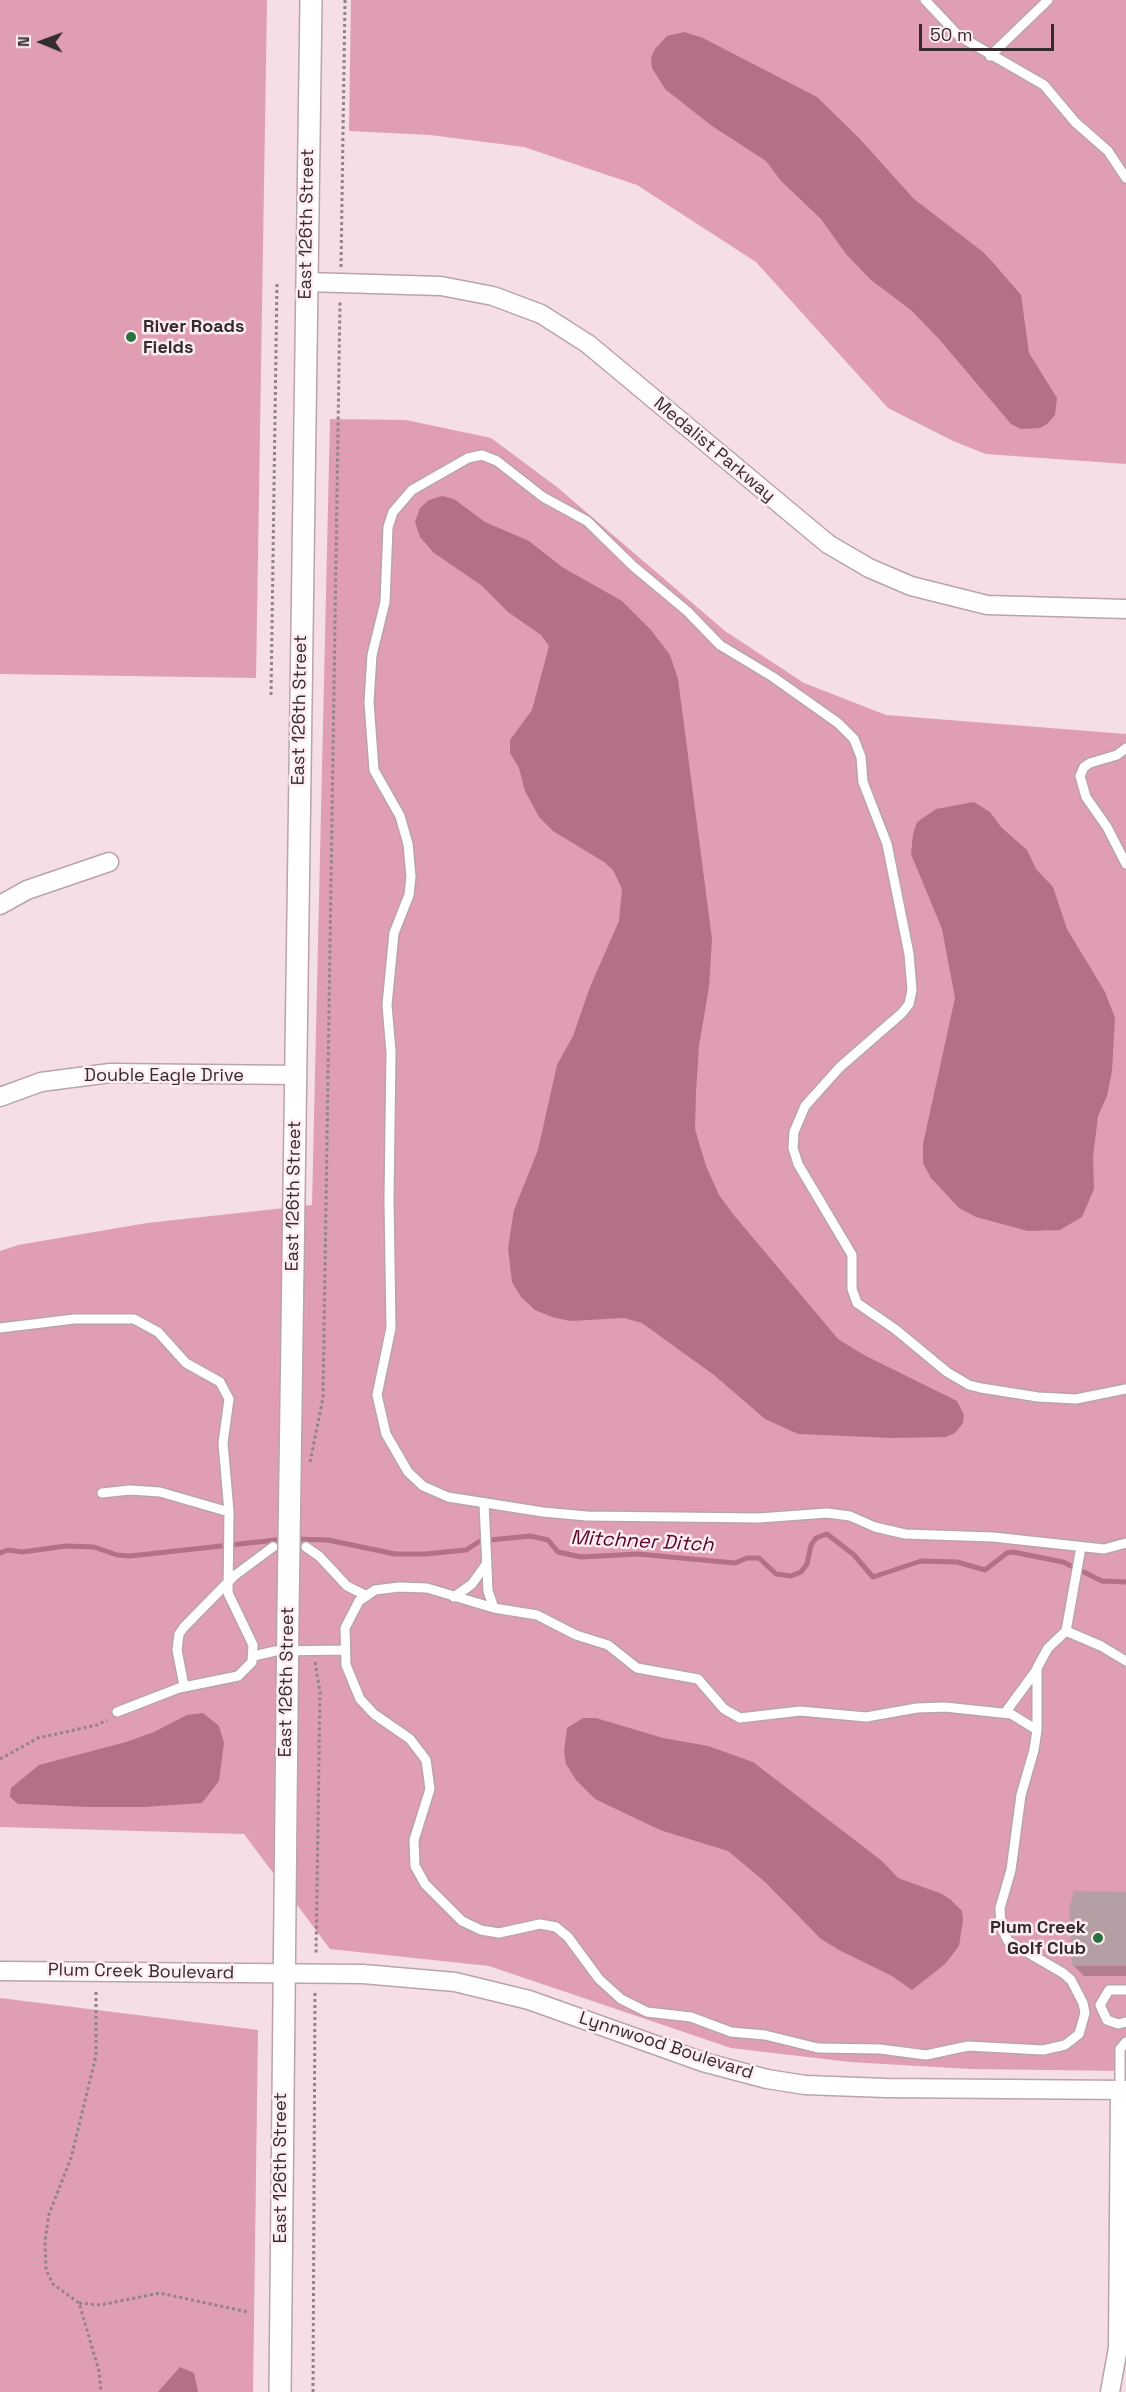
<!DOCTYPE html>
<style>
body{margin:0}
#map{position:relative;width:1126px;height:2392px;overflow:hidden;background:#f5dee4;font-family:"Space Grotesk",sans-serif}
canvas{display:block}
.north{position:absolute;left:12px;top:12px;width:60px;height:60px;-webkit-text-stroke:4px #ffedf1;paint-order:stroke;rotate:271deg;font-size:16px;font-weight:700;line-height:24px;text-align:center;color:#332b2d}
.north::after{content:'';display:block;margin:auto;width:21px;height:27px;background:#332b2d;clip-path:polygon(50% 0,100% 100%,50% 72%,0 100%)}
.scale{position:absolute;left:919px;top:24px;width:135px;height:27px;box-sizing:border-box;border:3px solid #332b2d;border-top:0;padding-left:8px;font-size:18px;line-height:21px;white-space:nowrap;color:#332b2d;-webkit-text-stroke:4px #ffedf1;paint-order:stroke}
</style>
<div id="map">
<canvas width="1126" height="2392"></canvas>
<div class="north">N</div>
<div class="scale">50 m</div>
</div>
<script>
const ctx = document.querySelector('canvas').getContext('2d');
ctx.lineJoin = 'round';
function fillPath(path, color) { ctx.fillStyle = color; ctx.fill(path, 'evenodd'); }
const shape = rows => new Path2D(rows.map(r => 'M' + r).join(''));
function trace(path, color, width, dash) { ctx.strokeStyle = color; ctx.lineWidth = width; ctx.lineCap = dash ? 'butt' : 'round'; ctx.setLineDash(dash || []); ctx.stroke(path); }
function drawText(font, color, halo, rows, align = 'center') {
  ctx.font = font + ' "Space Grotesk",sans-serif'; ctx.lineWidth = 5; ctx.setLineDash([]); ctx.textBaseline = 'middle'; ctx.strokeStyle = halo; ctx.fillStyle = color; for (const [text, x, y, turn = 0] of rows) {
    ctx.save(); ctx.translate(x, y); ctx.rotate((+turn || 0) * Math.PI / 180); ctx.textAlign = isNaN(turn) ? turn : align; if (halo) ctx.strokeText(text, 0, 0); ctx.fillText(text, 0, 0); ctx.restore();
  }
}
fillPath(shape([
 [0,0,267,0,256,678,0,674],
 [351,0,1126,0,1126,464,986,454,953,441,888,408,756,262,637,185,524,147,430,135,349,131],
 [330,419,406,420,491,438,557,487,725,631,804,683,886,715,1126,734,1126,630,1126,2071,971,2069,850,2062,731,2048,489,1966,330,1949,244,1834,0,1827,0,1251,18,1245,147,1223,312,1205],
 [0,1998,258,2030,253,2392,0,2392]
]), '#df9eb1');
fillPath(shape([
 [684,32,703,38,817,97,859,138,914,199,983,252,996,266,1021,295,1029,353,1057,398,1055,415,1047,424,1040,428,1021,429,1011,424,939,339,911,310,871,280,846,254,821,219,781,181,766,161,712,126,665,89,652,68,651,58,655,49,667,36],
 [442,496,454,499,485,522,529,541,562,567,622,601,651,630,670,655,678,679,712,939,709,987,699,1046,696,1092,695,1129,706,1166,719,1195,733,1214,838,1339,864,1355,957,1401,964,1415,963,1423,955,1433,946,1437,892,1438,798,1434,765,1419,714,1375,642,1323,624,1318,570,1321,552,1317,535,1310,521,1297,512,1282,508,1248,514,1210,538,1150,557,1065,573,1036,590,987,619,921,622,889,613,870,604,862,553,831,539,817,525,791,519,768,510,753,510,740,532,710,549,646,541,635,508,612,481,585,434,553,420,537,415,522,420,508,429,500],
 [974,802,990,812,1001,827,1027,850,1036,869,1053,887,1067,929,1105,992,1115,1018,1112,1071,1107,1096,1098,1116,1093,1157,1094,1189,1082,1217,1060,1230,1028,1231,976,1217,959,1208,931,1178,923,1163,923,1144,955,998,942,929,911,854,913,834,917,822,936,809],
 [203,1713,219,1726,224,1743,219,1781,202,1803,144,1807,86,1807,25,1804,18,1804,10,1797,11,1788,39,1765,126,1742,154,1732,187,1715],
 [583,1718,596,1718,663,1738,708,1746,753,1762,882,1861,898,1878,942,1894,951,1900,962,1911,963,1920,959,1946,945,1964,912,1990,892,1976,839,1950,821,1939,764,1881,728,1851,660,1830,595,1799,576,1780,566,1764,564,1752,567,1728],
 [180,2367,194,2373,198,2392,158,2392]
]), '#b47085');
fillPath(shape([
 [1126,1893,1126,1976,1084,1976,1073,1965]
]), '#0003');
trace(shape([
 [295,1539,328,1540,395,1554,426,1554,466,1550,480,1541,530,1536,548,1540,558,1552,581,1557,638,1554,735,1563,747,1558,759,1558,776,1574,791,1576,801,1572,807,1564,811,1545,816,1538,827,1534,854,1555,873,1577,921,1561,957,1562,985,1570,1007,1553,1013,1552,1063,1562,1102,1581,1126,1582],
 [0,1553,8,1550,22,1552,66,1546,94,1547,117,1555,130,1556,285,1539]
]), '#b47085', 5);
fillPath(shape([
 [1074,1891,1126,1892,1126,1966,1072,1966,1069,1910]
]), '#b49fa5');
const service = shape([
 [925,0,959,36,1044,85,1075,122,1108,151,1126,178],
 [990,56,1048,0],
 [1126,748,1117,755,1090,763,1084,767,1080,776,1086,797,1107,827,1126,864],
 [0,1328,74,1319,134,1319,158,1332,186,1363,220,1382,229,1399,223,1443,229,1512,228,1593,253,1645,252,1662,238,1676,179,1688,117,1712],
 [1126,1389,1076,1399,1038,1397,981,1388,969,1385,947,1372,895,1329,857,1303,852,1289,852,1255,798,1164,793,1148,794,1132,805,1106,840,1067,902,1013,909,1004,912,990,909,954,887,844,863,782,861,757,854,739,838,723,773,677,720,645,687,611,633,566,587,521,543,497,497,461,482,455,468,458,412,490,393,512,388,527,385,602,372,655,369,702,374,770,400,816,408,844,411,877,409,895,394,933,387,1005,391,1052,389,1200,391,1328,377,1395,386,1434,408,1472,423,1486,448,1497,543,1512,587,1516,759,1518,827,1513,850,1516,875,1527,905,1534,993,1537,1104,1549,1126,1543],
 [102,1493,130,1490,160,1492,229,1512],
 [484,1503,488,1591,494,1608],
 [306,1547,319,1556,347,1586,365,1595],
 [454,1597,472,1584,487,1563],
 [1066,1631,1101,1646,1126,1661],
 [254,1656,275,1651,344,1650],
 [184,1686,177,1650,179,1634,184,1627,234,1576,273,1547],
 [1005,1713,1035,1672],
 [1037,1730,1011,1714,945,1707,917,1708,866,1717,800,1711,740,1718,724,1709,698,1679,637,1668,608,1645,576,1635,537,1615,494,1608,427,1588,399,1587,375,1590,359,1601,345,1628,346,1665,360,1699,374,1714,410,1739,426,1760,430,1789,414,1840,415,1866,425,1884,462,1921,481,1930,499,1933,540,1924,556,1927,568,1937,599,1979,621,1999,647,2012,691,2017,731,2032,765,2035,818,2048,880,2049,926,2055,968,2046,1043,2050,1065,2045,1079,2034,1085,2013,1083,2003,1071,1980,1063,1973,1008,1941,1001,1927,1000,1908,1011,1870,1021,1795,1034,1750,1037,1730,1037,1668,1048,1648,1066,1631,1081,1547],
 [1126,1990,1109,1990,1100,2005,1107,2020,1118,2024,1126,2022],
 [1120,2090,1120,2049,1126,2042]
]);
const minor = shape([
 [306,282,441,286,493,296,541,314,588,344,828,544,869,568,911,586,987,605,1126,609],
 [0,905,27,890,109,862],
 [0,1097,41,1082,110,1073,296,1075],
 [0,1971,363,1974,455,1982,529,2000,703,2062,767,2079,805,2085,886,2088,1126,2090],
 [1110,2392,1118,2348,1120,2090]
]);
const tertiary = shape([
 [290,1474,311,0],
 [280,2392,288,1612]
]);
trace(service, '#b9a4a9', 12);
trace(minor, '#b9a4a9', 21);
trace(tertiary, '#b9a4a9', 24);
trace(shape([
 [341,267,345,0],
 [271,695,277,281],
 [310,1462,323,1398,340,301],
 [315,1662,320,1692,316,1955],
 [0,1759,38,1738,97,1725,107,1720],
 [96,1992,96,2056,71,2158,49,2214,45,2241,46,2270,53,2284,79,2303,99,2371,101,2392],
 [79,2303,100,2305,160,2293,248,2312],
 [313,2392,315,1992]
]), '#928387', 3, [3, 3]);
trace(service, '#fff', 9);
trace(minor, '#fff', 18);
trace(tertiary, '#fff', 21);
const tertiaryBridge = shape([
 [288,1612,290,1474]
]);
trace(tertiaryBridge, '#b9a4a9', 24, []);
trace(tertiaryBridge, '#fff', 21);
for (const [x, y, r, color] of [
 [131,337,6,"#29713e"],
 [1098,1938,6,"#29713e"]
]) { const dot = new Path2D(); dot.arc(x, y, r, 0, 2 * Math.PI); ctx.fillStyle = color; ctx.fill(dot); trace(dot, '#ffedf1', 2); }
drawText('18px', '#332b2d', '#ffedf1', [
 ["East 126th Street",307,224,-89],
 ["Medalist Parkway",714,450,40],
 ["East 126th Street",300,710,-89],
 ["Double Eagle Drive",164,1076],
 ["East 126th Street",294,1196,-89],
 ["East 126th Street",287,1682,-89],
 ["Plum Creek Boulevard",141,1972,1],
 ["Lynnwood Boulevard",666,2046,18],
 ["East 126th Street",281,2168,-90]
]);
drawText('bold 18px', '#332b2d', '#ffedf1', [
 ["River Roads",143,327],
 ["Fields",143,348],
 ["Plum Creek",1086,1928,"right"],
 ["Golf Club",1086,1949,"right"]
], 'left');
drawText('italic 20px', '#58022b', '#ffedf1', [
 ["Mitchner Ditch",642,1542,3]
]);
</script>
